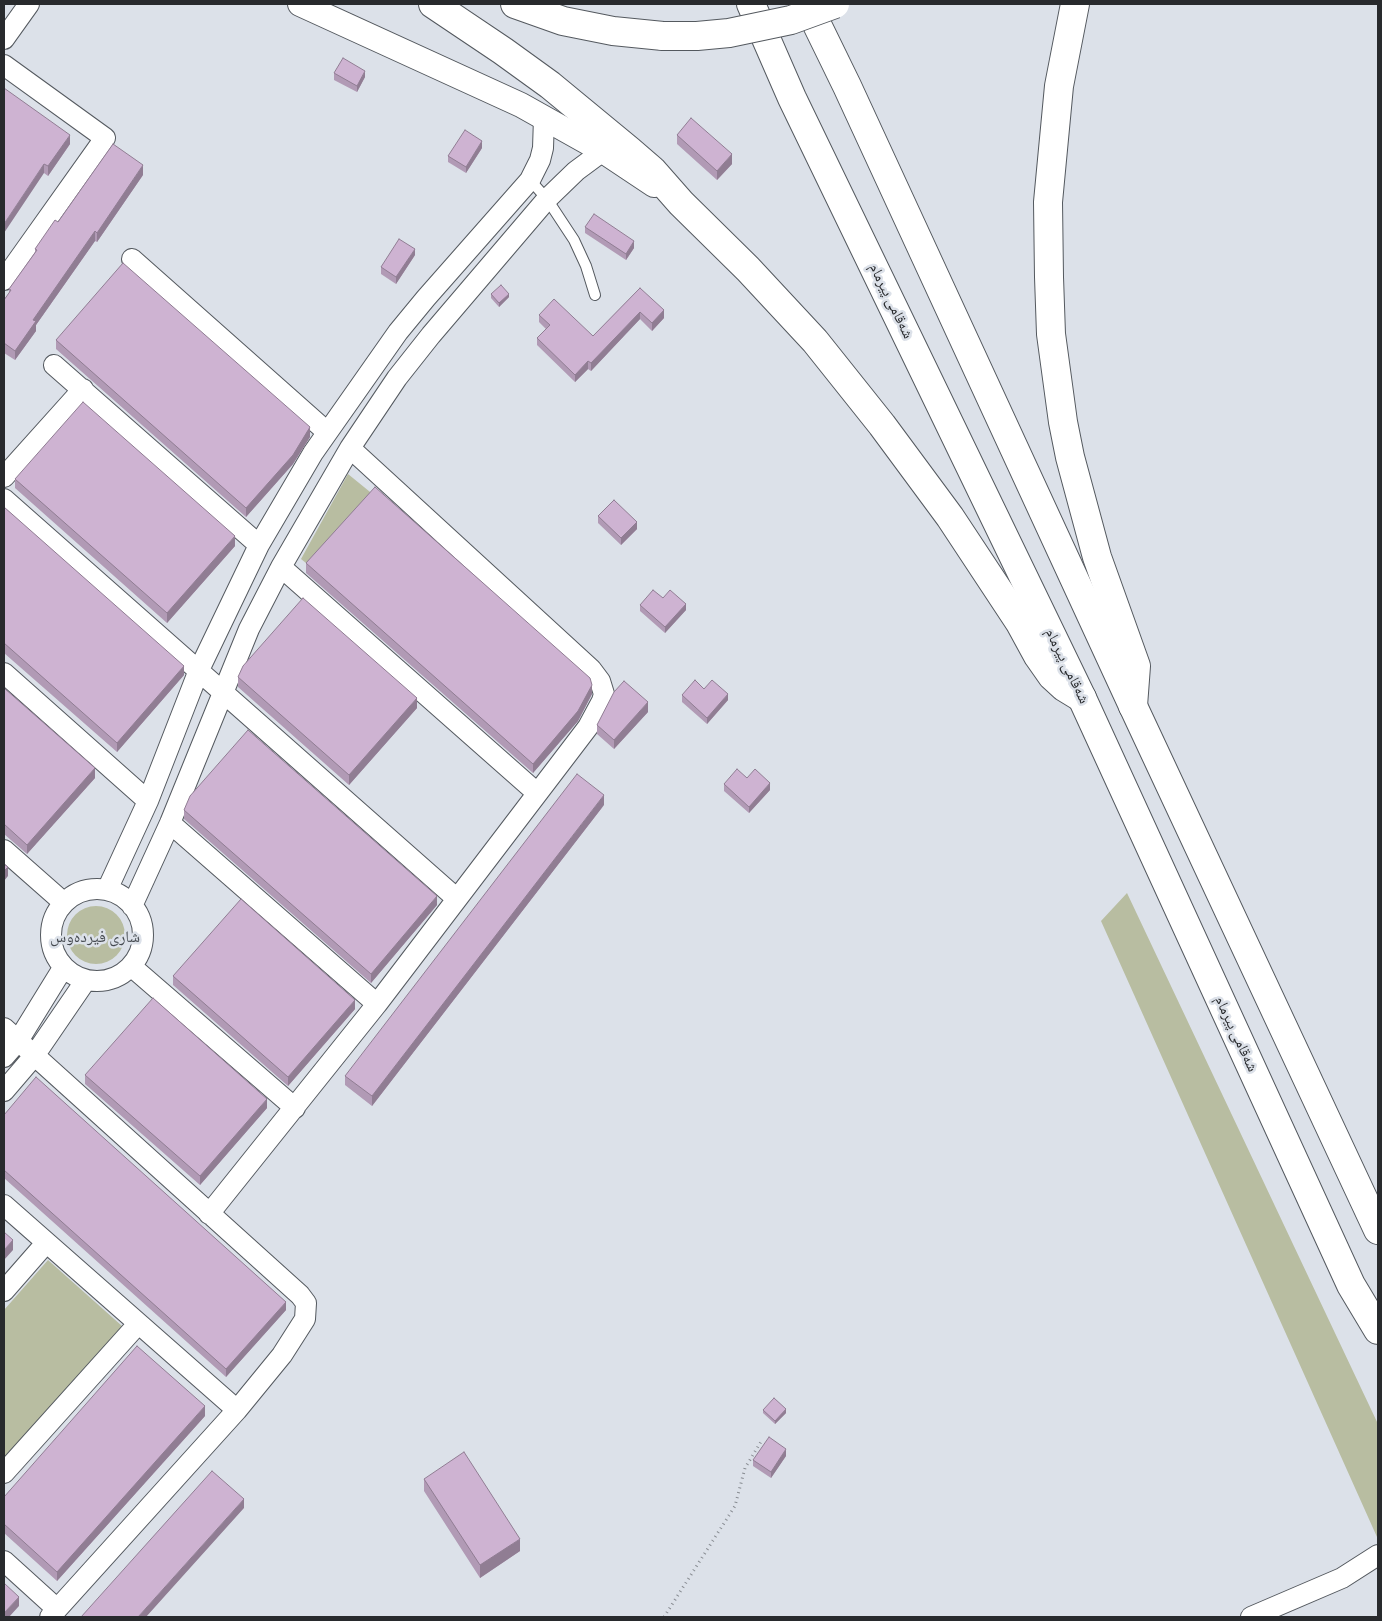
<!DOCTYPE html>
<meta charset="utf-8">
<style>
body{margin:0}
#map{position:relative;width:1382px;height:1621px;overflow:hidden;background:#dce1e9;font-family:"PT Sans Narrow",sans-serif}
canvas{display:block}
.frame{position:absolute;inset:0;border:5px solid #282a2d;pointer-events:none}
</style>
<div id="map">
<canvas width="1382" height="1621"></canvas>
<div class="frame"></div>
</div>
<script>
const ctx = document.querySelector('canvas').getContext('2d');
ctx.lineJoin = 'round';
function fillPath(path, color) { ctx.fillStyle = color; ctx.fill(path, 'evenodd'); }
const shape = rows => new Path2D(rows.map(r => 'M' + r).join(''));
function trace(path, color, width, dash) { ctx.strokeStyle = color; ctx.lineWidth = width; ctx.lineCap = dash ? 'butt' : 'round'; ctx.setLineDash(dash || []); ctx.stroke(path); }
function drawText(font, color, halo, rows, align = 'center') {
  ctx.font = font + ' "PT Sans Narrow","Noto Naskh Arabic",sans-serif'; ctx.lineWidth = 5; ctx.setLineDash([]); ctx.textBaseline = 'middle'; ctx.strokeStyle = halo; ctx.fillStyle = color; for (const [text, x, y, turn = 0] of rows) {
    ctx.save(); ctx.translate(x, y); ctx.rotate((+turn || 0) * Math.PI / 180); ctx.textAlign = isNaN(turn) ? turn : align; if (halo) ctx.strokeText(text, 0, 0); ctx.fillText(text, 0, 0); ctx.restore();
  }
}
fillPath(shape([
 [348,474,375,496,311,567,301,559],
 [1127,893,1378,1424,1378,1536,1377,1537,1101,921],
 '67 935a29 29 0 1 1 58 0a29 29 0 1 1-58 0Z',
 [48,1260,122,1326,4,1460,4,1310]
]), '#b8bda1');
const service = shape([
 [530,180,547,199,574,240,586,266,595,295]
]);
const minor = shape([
 [4,39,29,4],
 [4,65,105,138,4,280],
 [132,259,327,432],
 [54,365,259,545],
 [4,477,83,389],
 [4,499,456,898],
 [281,567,537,793],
 [4,673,148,801],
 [170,823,377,1004],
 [4,850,63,902],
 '51 935a46 46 0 1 1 92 0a46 46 0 1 1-92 0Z',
 [107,890,148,801,199,670,259,545,313,453,398,332,426,298,530,180,540,160,543,148,544,118],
 [132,906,170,823,249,629,281,567,350,448,397,378,431,335,547,199,576,171,603,151],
 [131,966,295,1108],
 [4,1028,300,1295,306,1303,305,1319,282,1355,237,1410,50,1617],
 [4,1057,18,1041,63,968],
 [4,1091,34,1056,86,980],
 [4,1205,237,1410],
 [209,1214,377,1004,588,727,602,701,604,694,600,681,591,669,350,448],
 [4,1291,46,1243],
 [4,1473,138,1324],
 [4,1561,57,1609],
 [1251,1617,1342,1578,1378,1555]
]);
const tertiary = shape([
 [300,4,521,105,603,151,654,185]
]);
const trunk = shape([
 [751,4,792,98,1082,698,1351,1285,1378,1330],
 [807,4,847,86,1133,706,1378,1230]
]);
const motorway = shape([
 [433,4,503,51,550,85,630,151,652,170,681,203,748,269,815,341,882,425,950,517,1020,623,1038,656,1052,676,1064,687,1082,698],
 [515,4,563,21,613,31,663,36],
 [1075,4,1059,86,1048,202,1049,277,1051,334,1063,422,1070,457,1097,557,1136,666,1133,706]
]);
trace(service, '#54595f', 12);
trace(minor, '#54595f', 22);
trace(tertiary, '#54595f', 26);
trace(trunk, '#54595f', 30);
trace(motorway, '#54595f', 30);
trace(shape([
 [664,1617,735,1506,745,1468,762,1440]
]), '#888c92', 3, [1, 4]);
trace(service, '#fff', 10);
trace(minor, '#fff', 20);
trace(tertiary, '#fff', 24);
trace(trunk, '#fff', 28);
trace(motorway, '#fff', 28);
const motorwayBridge = shape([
 [663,36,697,36,729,33,791,20,835,4]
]);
trace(motorwayBridge, '#54595f', 30, []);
trace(motorwayBridge, '#fff', 28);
fillPath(shape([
 [334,73,365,77,357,92,334,80],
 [4,88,70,144,48,176,44,173],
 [677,135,732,164,717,180,677,144],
 [482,148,466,173,448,162,448,156],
 [143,175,97,242,95,241,36,325,36,331,15,360,4,353,4,300,9,293,9,289,35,252,35,249,58,222],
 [585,227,634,248,626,260,585,233],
 [415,255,396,284,381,274,381,267],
 [640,288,664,318,652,331,640,319,591,371,588,369,575,382,537,345,537,338,546,329,539,322,539,315,593,336],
 [491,294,509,297,499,307,491,298],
 [56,340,310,437,293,464,246,517,56,349],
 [15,479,235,546,167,623,15,488],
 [4,507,184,675,117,752,4,653],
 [598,516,637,529,621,545,598,523],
 [306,563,592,694,578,721,533,773,306,573],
 [663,598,686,610,665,633,640,611,640,605],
 [238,677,417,708,349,785,238,687],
 [4,688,95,778,27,854,4,834],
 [704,689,728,700,707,724,682,702,682,695],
 [648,712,614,749,597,734,597,725],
 [747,778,770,790,749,813,724,791,724,784],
 [604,805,372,1106,345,1085,345,1076],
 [184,810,437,905,371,983,184,819],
 [173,976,355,1009,288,1086,173,985],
 [85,1075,267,1108,200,1185,85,1084],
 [4,1115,286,1310,226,1377,4,1178],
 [763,1410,786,1413,775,1424,763,1413],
 [205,1416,57,1581,4,1533,4,1497],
 [786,1456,771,1478,753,1466,753,1460],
 [424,1479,520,1551,480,1578,424,1491]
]), '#b19ab5');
fillPath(shape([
 [365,71,365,77,357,92,357,86],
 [70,135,70,144,48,176,48,166],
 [482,141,482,148,466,173,466,167],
 [732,154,732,164,717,180,717,171],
 [44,164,44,173,4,233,4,224],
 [143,165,143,175,97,242,97,233],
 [95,231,95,241,36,325,36,331,15,360,15,351,33,320],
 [634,241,634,248,626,260,626,254],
 [415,249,415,255,396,284,396,277],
 [509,294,509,297,499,307,499,303],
 [664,310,664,318,652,331,652,323],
 [640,312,640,319,591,371,591,363],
 [588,361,588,369,575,382,575,375],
 [310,427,310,437,293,464,246,517,246,508],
 [637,522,637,529,621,545,621,538],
 [235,536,235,546,167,623,167,613],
 [686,604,686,610,665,633,665,627],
 [184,666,184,675,117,752,117,743],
 [592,685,592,694,578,721,533,773,533,764],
 [728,694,728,700,707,724,707,718],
 [417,698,417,708,349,785,349,775],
 [648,702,648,712,614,749,614,740],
 [95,768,95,778,27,854,27,845],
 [770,783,770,790,749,813,749,807],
 [604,795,604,805,372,1106,372,1096],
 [8,867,8,876,4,881,4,871],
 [437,896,437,905,371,983,371,974],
 [355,1000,355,1009,288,1086,288,1077],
 [267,1099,267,1108,200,1185,200,1176],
 [13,1240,13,1250,4,1260,4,1250],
 [286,1302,286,1310,226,1377,226,1369],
 [205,1406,205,1416,57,1581,57,1572],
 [786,1409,786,1413,775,1424,775,1421],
 [786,1449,786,1456,771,1478,771,1472],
 [244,1499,244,1508,146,1617,138,1617],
 [520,1539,520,1551,480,1578,480,1565],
 [19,1597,19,1606,9,1617,4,1617,4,1613]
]), '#907d93');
const building = shape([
 [343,58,365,71,357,86,334,73,343,58],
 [4,88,70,135,48,166,44,164,4,224,4,88],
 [691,118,732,154,717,171,677,135,691,118],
 [465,130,482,141,466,167,448,156,465,130],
 [113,144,143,165,97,233,95,231,33,320,36,321,15,351,4,343,4,300,11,290,9,289,37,250,35,249,55,220,58,222,113,144],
 [594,214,634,241,626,254,585,227,594,214],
 [399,239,415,249,396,277,381,267,399,239],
 [123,263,310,427,293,455,246,508,56,340,123,263],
 [501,285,509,294,499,303,491,294,501,285],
 [640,288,664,310,652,323,640,312,591,363,588,361,575,375,537,338,550,325,539,315,554,299,593,336,640,288],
 [83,402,235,536,167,613,15,479,83,402],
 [375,487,590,678,592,685,578,711,533,764,306,563,375,487],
 [614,500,637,522,621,538,598,516,614,500],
 [4,507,184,666,117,743,4,643,4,507],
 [653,590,663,598,670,590,686,604,665,627,640,605,653,590],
 [303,598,417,698,349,775,238,677,243,666,303,598],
 [695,680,704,689,712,680,728,694,707,718,682,695,695,680],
 [624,681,648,702,614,740,597,725,614,692,624,681],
 [4,688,95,768,27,845,4,824,4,688],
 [248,730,437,896,371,974,184,810,190,796,248,730],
 [737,769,747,778,755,769,770,783,749,807,724,784,737,769],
 [577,774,604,795,372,1096,345,1076,577,774],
 [4,864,8,867,4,871,4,864],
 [241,899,355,1000,288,1077,173,976,241,899],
 [153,998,267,1099,200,1176,85,1075,153,998],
 [36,1077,286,1302,226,1369,4,1170,4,1115,36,1077],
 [4,1232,13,1240,4,1250,4,1232],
 [137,1346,205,1406,57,1572,4,1524,4,1497,137,1346],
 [774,1398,786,1409,775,1421,763,1410,774,1398],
 [769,1437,786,1449,771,1472,753,1460,769,1437],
 [464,1452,520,1539,480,1565,424,1479,464,1452],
 [212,1471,244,1499,138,1617,81,1617,212,1471],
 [4,1583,19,1597,4,1613,4,1583]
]);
fillPath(building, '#ceb3d2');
trace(building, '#907d93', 1);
drawText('15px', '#282a2d', '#dce1e9', [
 ["شەقامی پیرمام",891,301,64],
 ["شەقامی پیرمام",1067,666,64],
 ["شەقامی پیرمام",1236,1034,65]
]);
drawText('16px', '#454a50', '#dce1e9', [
 ["شاری فیردەوس",95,937]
]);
</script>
